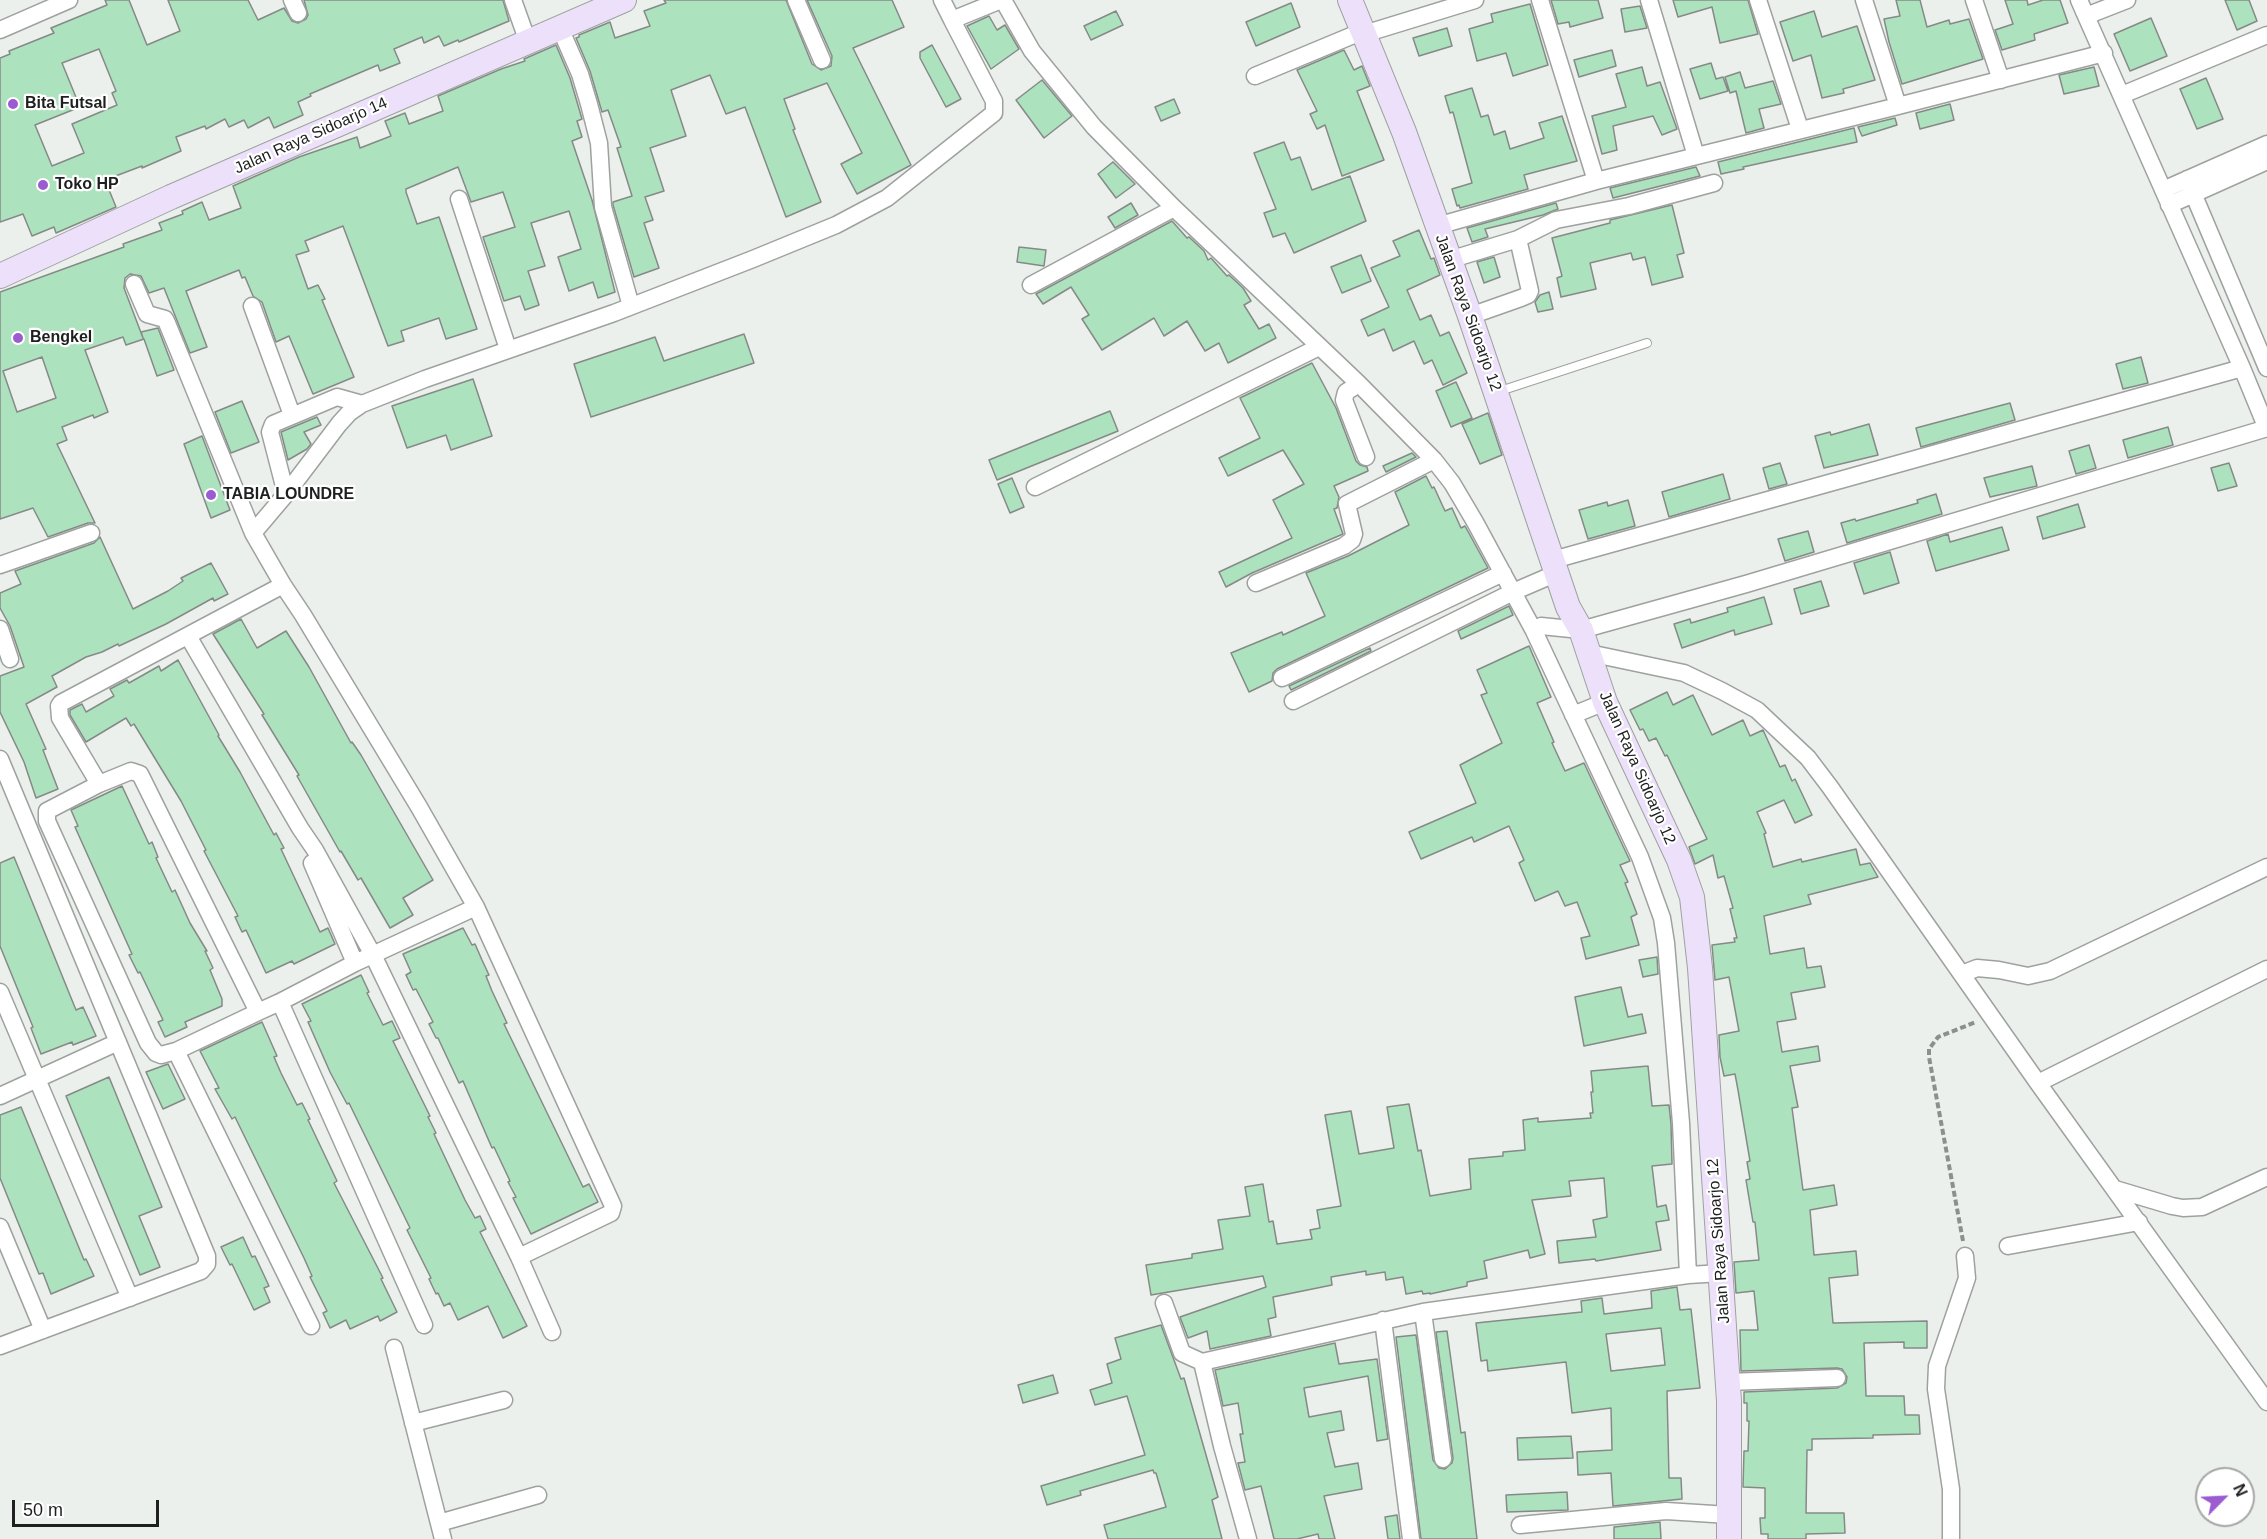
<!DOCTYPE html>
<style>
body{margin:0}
#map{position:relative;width:2267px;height:1539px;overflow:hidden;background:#ebf0ec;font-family:Arial,sans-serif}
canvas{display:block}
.north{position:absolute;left:2195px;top:1467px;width:60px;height:60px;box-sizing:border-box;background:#fff;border:2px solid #a5a6a5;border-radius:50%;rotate:66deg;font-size:16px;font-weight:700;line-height:24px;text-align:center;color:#1e201f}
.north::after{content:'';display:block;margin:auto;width:21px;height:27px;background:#9b5bd1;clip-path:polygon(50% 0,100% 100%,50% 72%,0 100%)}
.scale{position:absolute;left:12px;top:1500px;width:147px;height:27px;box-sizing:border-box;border:3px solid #1e201f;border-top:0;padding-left:8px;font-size:18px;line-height:21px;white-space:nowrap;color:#1e201f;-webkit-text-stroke:4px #fff;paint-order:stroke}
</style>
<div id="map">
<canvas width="2267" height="1539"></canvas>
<div class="north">N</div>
<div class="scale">50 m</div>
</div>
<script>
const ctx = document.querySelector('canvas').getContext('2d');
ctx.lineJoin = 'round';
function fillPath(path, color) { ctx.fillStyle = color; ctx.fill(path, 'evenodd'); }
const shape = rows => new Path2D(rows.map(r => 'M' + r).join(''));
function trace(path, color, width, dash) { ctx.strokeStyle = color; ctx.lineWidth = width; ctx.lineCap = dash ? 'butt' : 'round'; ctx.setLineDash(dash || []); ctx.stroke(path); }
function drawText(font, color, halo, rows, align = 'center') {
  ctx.font = font + ' Arial,sans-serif'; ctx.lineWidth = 4.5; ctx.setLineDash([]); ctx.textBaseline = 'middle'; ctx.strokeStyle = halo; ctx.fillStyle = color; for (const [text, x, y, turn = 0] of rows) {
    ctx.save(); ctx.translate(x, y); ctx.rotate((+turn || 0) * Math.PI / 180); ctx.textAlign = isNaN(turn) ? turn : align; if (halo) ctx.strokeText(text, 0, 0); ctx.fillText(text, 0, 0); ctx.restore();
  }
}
const building = shape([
 [105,0,129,0,147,45,180,31,168,0,248,0,258,20,284,8,292,21,298,23,306,19,308,15,304,0,503,0,509,21,459,42,458,40,444,46,439,36,424,43,422,37,394,49,400,63,380,71,378,65,310,94,311,96,298,102,303,115,274,128,269,117,248,128,244,120,229,127,225,119,206,129,205,126,176,137,181,151,142,168,142,166,105,180,116,207,56,233,54,227,32,236,23,214,0,222,0,58,10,54,9,51,54,33,51,28,107,5,105,0],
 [99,49,116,91,112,93,117,105,72,124,84,153,52,166,35,125,80,107,62,63,99,49],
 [664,0,786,0,812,64,821,70,831,66,832,56,807,0,892,0,904,27,853,48,911,165,857,194,841,164,862,153,827,83,784,99,795,129,793,130,821,202,786,217,745,107,726,114,710,75,671,90,686,136,650,148,664,191,645,197,653,220,644,223,659,268,634,277,613,205,613,202,632,196,617,148,621,147,608,110,602,112,590,71,576,38,579,37,579,35,610,22,615,38,650,26,644,11,666,3,664,0],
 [1551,0,1598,0,1603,18,1570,27,1569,22,1558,24,1551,0],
 [1673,0,1748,0,1758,34,1720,43,1712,7,1678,17,1673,0],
 [1896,0,1920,0,1927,27,1949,20,1950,24,1969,19,1983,59,1902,84,1889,42,1884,19,1900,16,1896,0],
 [2005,0,2027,0,2028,5,2043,0,2060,0,2068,23,2034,34,2035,40,2002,50,1995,30,2013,24,2005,0],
 [2225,0,2249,0,2257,21,2237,30,2225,0],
 [1291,3,1300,27,1256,46,1246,22,1291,3],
 [1530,4,1548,65,1513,76,1506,53,1477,61,1469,29,1493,22,1491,14,1530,4],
 [1640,6,1647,28,1625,32,1621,9,1640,6],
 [1116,11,1123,25,1091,40,1084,26,1116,11],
 [1814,11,1822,37,1857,26,1875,80,1843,89,1844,93,1822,98,1811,55,1793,61,1780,22,1814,11],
 [989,16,997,30,1005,25,1019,49,991,69,967,26,989,16],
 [2151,18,2167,56,2130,71,2114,34,2151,18],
 [1447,28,1452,46,1419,56,1413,38,1447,28],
 [556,45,570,78,582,119,577,121,582,137,572,141,592,200,615,292,598,298,593,282,569,291,558,257,581,249,569,211,531,223,545,266,528,271,539,305,525,310,520,296,504,301,483,237,515,227,503,192,471,202,458,167,406,189,406,192,417,224,439,217,477,329,446,339,439,318,401,331,404,341,388,346,343,226,305,241,309,251,296,255,308,289,318,285,325,299,322,300,354,377,313,394,289,336,276,342,262,302,253,296,245,277,242,278,239,270,186,291,207,347,190,353,164,288,149,293,141,276,130,274,125,278,124,288,143,338,141,332,158,328,174,370,157,376,144,339,126,345,123,337,85,350,108,412,94,418,93,415,62,427,67,440,57,444,95,523,88,523,48,537,33,508,0,519,0,292,124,247,123,244,162,230,159,223,183,214,182,211,202,202,209,220,241,208,233,186,299,157,357,137,360,148,391,136,385,121,405,113,409,124,443,111,438,96,501,69,525,61,524,59,556,45],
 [42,357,56,398,17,412,3,371,42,357],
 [932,45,961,99,946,107,920,58,920,52,932,45],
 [1344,50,1354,70,1362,66,1370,86,1357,91,1384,160,1342,176,1325,125,1317,129,1310,114,1317,111,1297,70,1344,50],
 [1612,50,1616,66,1579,77,1574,60,1612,50],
 [1711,63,1716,79,1723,77,1728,91,1700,99,1690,69,1711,63],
 [1642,67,1647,86,1660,82,1677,129,1662,135,1653,116,1613,126,1617,150,1602,154,1592,116,1626,107,1616,74,1642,67],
 [2094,67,2099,86,2064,94,2059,75,2094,67],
 [1740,72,1745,88,1773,81,1781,104,1759,109,1764,128,1746,133,1736,91,1730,93,1725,77,1740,72],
 [2206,78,2223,119,2197,129,2180,89,2206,78],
 [1042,80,1072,116,1044,138,1016,100,1042,80],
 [1472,88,1481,117,1488,115,1494,135,1505,131,1510,149,1544,138,1539,123,1562,116,1577,161,1524,175,1528,189,1460,208,1459,205,1457,206,1452,189,1472,183,1453,112,1450,113,1445,96,1472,88],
 [1174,99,1180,113,1161,121,1155,107,1174,99],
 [1950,104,1954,120,1920,129,1916,113,1950,104],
 [1895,118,1897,125,1862,136,1858,127,1895,118],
 [1854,128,1857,142,1743,167,1744,169,1721,174,1718,162,1854,128],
 [1284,142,1291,160,1300,157,1312,190,1350,176,1366,221,1294,253,1285,233,1273,237,1264,213,1276,209,1254,153,1284,142],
 [1113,162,1135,184,1116,198,1098,174,1113,162],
 [1696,167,1700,176,1613,198,1610,188,1696,167],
 [1131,203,1138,215,1115,228,1108,217,1131,203],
 [1556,203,1558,209,1543,215,1485,229,1488,237,1472,242,1467,228,1556,203],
 [1672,205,1684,253,1677,255,1683,277,1652,285,1645,257,1633,260,1631,253,1590,263,1596,289,1561,297,1557,278,1562,276,1552,238,1610,223,1610,220,1672,205],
 [1172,221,1187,238,1189,237,1204,251,1208,260,1211,258,1227,276,1229,275,1243,288,1251,301,1244,305,1259,329,1269,324,1276,338,1228,363,1219,343,1205,351,1187,321,1164,336,1154,318,1102,350,1082,319,1089,315,1071,287,1043,304,1036,294,1172,221],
 [1419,230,1431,259,1434,258,1440,275,1407,290,1420,320,1431,315,1440,336,1449,332,1467,373,1443,385,1432,360,1424,364,1414,341,1393,351,1384,329,1368,336,1361,320,1389,307,1371,268,1400,256,1393,241,1419,230],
 [1019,247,1046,250,1044,266,1017,262,1019,247],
 [1361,255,1371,281,1342,293,1331,267,1361,255],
 [1494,257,1500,277,1484,283,1477,262,1494,257],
 [1549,292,1553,309,1538,312,1535,302,1540,295,1549,292],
 [744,334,754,363,591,417,574,364,655,337,664,361,744,334],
 [2141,357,2148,383,2123,389,2116,364,2141,357],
 [1312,363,1336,408,1356,461,1360,465,1367,467,1368,471,1334,486,1339,497,1337,508,1334,509,1343,534,1252,573,1226,587,1219,572,1292,538,1273,500,1304,484,1283,450,1228,476,1219,458,1260,438,1240,398,1312,363],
 [473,379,492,436,451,450,446,435,407,448,392,406,473,379],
 [1456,382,1472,418,1451,427,1436,391,1456,382],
 [242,401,259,442,231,453,215,412,242,401],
 [2010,403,2015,420,1921,447,1916,428,2010,403],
 [1110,411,1118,431,997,480,989,460,1110,411],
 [1488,413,1502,455,1480,464,1462,424,1488,413],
 [317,417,321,425,304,432,311,444,307,449,288,460,281,432,317,417],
 [1869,424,1878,455,1824,468,1815,436,1830,432,1831,435,1869,424],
 [2168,427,2173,445,2128,458,2123,440,2168,427],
 [202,436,230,510,211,518,184,444,202,436],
 [2089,445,2096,468,2076,474,2069,451,2089,445],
 [1412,453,1416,457,1386,472,1383,466,1412,453],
 [1780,463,1787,484,1769,489,1763,468,1780,463],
 [2229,463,2237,486,2218,491,2211,468,2229,463],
 [2032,466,2037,486,1990,497,1984,478,2032,466],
 [1723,474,1730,499,1669,517,1662,492,1723,474],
 [1426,476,1432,488,1434,487,1445,511,1452,508,1461,528,1465,526,1488,568,1277,669,1273,673,1272,681,1249,692,1231,653,1282,632,1283,635,1325,616,1306,573,1348,556,1409,525,1395,492,1426,476],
 [1012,478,1024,507,1010,513,998,484,1012,478],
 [1936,494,1942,514,1847,543,1841,523,1855,519,1856,521,1918,503,1917,500,1936,494],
 [1628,500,1635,526,1588,539,1579,510,1607,502,1608,506,1628,500],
 [2078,504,2085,527,2043,539,2037,517,2078,504],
 [2002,527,2009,550,1936,571,1927,541,1948,534,1950,542,2002,527],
 [1808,531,1814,552,1785,561,1778,539,1808,531],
 [100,537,133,609,168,591,183,581,181,578,211,563,228,594,214,601,213,598,166,624,119,646,118,644,102,652,86,657,52,676,57,687,26,704,46,749,43,750,58,789,36,798,24,762,0,712,0,676,24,667,10,626,0,608,0,593,21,584,15,571,94,543,100,537],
 [1890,552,1899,583,1864,594,1854,563,1890,552],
 [1821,581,1829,606,1801,614,1794,589,1821,581],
 [1764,597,1772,624,1735,635,1734,630,1682,648,1674,624,1690,619,1691,623,1728,612,1727,608,1764,597],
 [1509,606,1513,615,1461,639,1458,631,1509,606],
 [241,619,257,648,286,631,309,667,351,743,352,742,361,755,433,880,403,898,413,915,390,928,361,878,358,880,341,851,340,852,297,776,299,775,262,715,264,714,213,634,241,619],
 [1529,646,1551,697,1537,703,1554,742,1552,743,1565,771,1584,763,1630,861,1620,865,1628,882,1625,883,1637,914,1631,917,1639,945,1586,959,1581,938,1590,936,1577,902,1565,906,1558,891,1535,901,1519,863,1524,860,1509,826,1474,842,1472,837,1421,859,1409,832,1476,803,1460,765,1502,743,1481,695,1487,693,1477,670,1529,646],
 [1370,648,1371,651,1291,690,1289,686,1370,648],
 [178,660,219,735,218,736,240,772,274,835,276,833,284,848,281,849,320,932,328,928,335,944,294,964,292,961,266,973,246,930,242,932,235,917,238,916,204,851,206,850,181,801,134,724,131,726,126,718,86,742,70,715,70,710,82,704,86,712,114,696,110,689,127,680,129,683,159,666,161,671,178,660],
 [1667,692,1673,705,1693,695,1712,735,1743,720,1750,736,1763,730,1780,767,1785,765,1792,781,1795,779,1812,815,1795,823,1784,800,1757,812,1766,833,1764,834,1773,867,1801,859,1802,862,1856,849,1860,865,1870,863,1878,877,1808,895,1811,904,1764,916,1770,954,1804,948,1807,968,1821,966,1825,987,1791,993,1796,1019,1777,1022,1782,1052,1818,1046,1820,1061,1790,1066,1798,1107,1792,1108,1803,1190,1834,1185,1837,1205,1810,1210,1814,1255,1856,1251,1858,1275,1829,1278,1833,1323,1927,1321,1927,1348,1904,1348,1904,1342,1864,1343,1866,1396,1904,1396,1905,1415,1919,1415,1920,1434,1873,1435,1873,1438,1812,1439,1812,1450,1807,1450,1806,1513,1844,1513,1845,1533,1806,1534,1806,1539,1768,1539,1768,1534,1761,1534,1760,1518,1765,1518,1765,1488,1743,1487,1744,1451,1748,1451,1749,1421,1747,1421,1747,1403,1744,1403,1744,1392,1837,1388,1846,1383,1847,1377,1842,1369,1837,1368,1741,1371,1740,1330,1758,1330,1754,1291,1736,1293,1734,1262,1759,1260,1755,1222,1753,1222,1746,1180,1750,1179,1747,1162,1750,1161,1738,1090,1735,1074,1724,1076,1720,1057,1719,1035,1739,1031,1729,977,1715,980,1712,945,1735,942,1734,938,1737,938,1730,909,1733,908,1724,876,1718,878,1713,855,1695,864,1689,847,1707,839,1667,755,1665,756,1656,738,1649,741,1643,729,1640,730,1630,710,1667,692],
 [122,786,149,844,152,842,158,857,156,858,172,892,175,890,190,923,207,951,205,951,213,968,210,970,222,999,222,1006,185,1022,187,1027,165,1037,158,1022,163,1020,140,972,138,973,129,955,132,954,75,827,78,826,71,810,122,786],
 [14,857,76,1010,83,1007,96,1036,73,1045,72,1042,41,1054,31,1028,33,1027,0,946,0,863,14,857],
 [463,928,472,945,475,944,482,960,489,975,486,976,492,991,507,1023,504,1024,583,1187,589,1184,598,1202,531,1234,513,1198,516,1197,508,1182,510,1181,494,1147,492,1148,463,1081,459,1083,438,1038,436,1038,429,1024,433,1022,416,989,413,990,406,975,411,972,403,954,463,928],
 [1657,957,1658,974,1643,977,1639,960,1657,957],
 [361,975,369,992,367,993,383,1025,392,1021,400,1038,393,1041,430,1116,428,1117,436,1133,434,1134,465,1200,475,1218,480,1216,486,1229,480,1232,527,1326,503,1338,488,1306,458,1320,450,1303,444,1306,438,1293,436,1294,429,1279,431,1278,407,1230,410,1228,349,1103,347,1104,330,1072,308,1022,311,1021,302,1004,361,975],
 [1621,987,1628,1017,1642,1014,1646,1033,1584,1046,1575,997,1621,987],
 [262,1022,277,1056,274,1057,281,1073,297,1105,302,1103,310,1119,308,1120,337,1181,334,1183,383,1278,381,1279,397,1312,380,1321,378,1316,350,1329,346,1320,330,1328,323,1313,327,1311,310,1277,312,1276,304,1258,235,1117,232,1119,215,1089,219,1088,200,1051,262,1022],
 [168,1064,185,1099,163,1109,146,1072,168,1064],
 [1648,1066,1652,1106,1669,1105,1671,1124,1672,1164,1652,1166,1657,1207,1666,1205,1669,1220,1656,1222,1661,1250,1596,1261,1595,1259,1559,1263,1557,1241,1596,1237,1593,1220,1607,1217,1604,1178,1569,1181,1571,1196,1532,1200,1545,1254,1530,1258,1528,1250,1484,1261,1487,1278,1467,1282,1467,1286,1430,1294,1430,1293,1423,1294,1422,1291,1406,1294,1403,1277,1386,1280,1385,1272,1366,1275,1366,1271,1331,1277,1332,1285,1273,1297,1276,1317,1268,1319,1271,1336,1210,1349,1207,1331,1188,1338,1180,1317,1266,1287,1263,1276,1151,1295,1146,1265,1192,1258,1192,1254,1223,1249,1218,1220,1250,1216,1245,1187,1263,1184,1269,1222,1273,1221,1277,1244,1312,1239,1310,1230,1320,1228,1317,1210,1341,1206,1325,1115,1351,1111,1359,1154,1394,1148,1387,1107,1409,1104,1418,1151,1421,1150,1430,1196,1471,1189,1469,1159,1503,1156,1503,1152,1525,1150,1523,1120,1538,1118,1538,1122,1591,1118,1590,1113,1593,1113,1591,1092,1593,1092,1591,1071,1648,1066],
 [109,1077,162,1207,139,1216,160,1267,140,1275,66,1096,109,1077],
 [21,1107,84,1260,86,1259,94,1276,51,1294,43,1273,39,1274,0,1178,0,1115,21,1107],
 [243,1237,252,1257,255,1256,269,1286,264,1288,270,1302,254,1310,232,1264,230,1265,221,1247,243,1237],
 [1677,1287,1680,1310,1691,1309,1700,1388,1667,1391,1669,1478,1681,1478,1682,1499,1613,1506,1611,1473,1578,1475,1577,1452,1612,1450,1611,1408,1572,1413,1566,1362,1488,1371,1487,1360,1481,1361,1476,1323,1582,1312,1581,1301,1602,1298,1604,1314,1652,1308,1651,1291,1677,1287],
 [1661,1328,1665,1365,1611,1371,1606,1334,1661,1328],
 [1161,1325,1181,1379,1184,1378,1218,1497,1212,1500,1222,1539,1108,1539,1104,1525,1166,1507,1156,1473,1154,1473,1153,1470,1080,1491,1081,1495,1047,1505,1041,1486,1145,1455,1127,1396,1095,1405,1090,1390,1112,1383,1107,1364,1121,1359,1115,1338,1161,1325],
 [1447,1331,1461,1433,1465,1432,1477,1539,1421,1539,1396,1337,1416,1335,1433,1460,1439,1468,1445,1469,1452,1463,1453,1458,1436,1332,1447,1331],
 [1335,1343,1339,1364,1377,1359,1388,1439,1377,1441,1368,1376,1304,1388,1309,1417,1341,1411,1344,1430,1327,1433,1335,1467,1358,1463,1362,1489,1324,1496,1335,1539,1319,1539,1318,1534,1297,1539,1274,1539,1261,1486,1245,1490,1238,1463,1245,1462,1240,1434,1243,1434,1238,1403,1223,1406,1215,1370,1335,1343],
 [1053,1375,1058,1393,1023,1403,1018,1385,1053,1375],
 [1571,1436,1573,1458,1518,1460,1517,1438,1571,1436],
 [1567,1492,1568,1510,1507,1512,1506,1495,1567,1492],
 [1397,1515,1400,1539,1388,1539,1385,1517,1397,1515],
 [1660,1522,1661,1539,1614,1539,1614,1527,1660,1522]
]);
fillPath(building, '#ade2be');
trace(building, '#858a87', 1.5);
const lane = shape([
 [1497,392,1647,343]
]);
const street = shape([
 [292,0,298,13],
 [513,0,528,42],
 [796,0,822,60],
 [942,0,952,20],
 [1003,0,1032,51,1094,127,1174,208,1359,384,1434,460,1452,483,1475,522,1534,631,1640,857,1662,918,1666,943,1681,1123,1688,1275],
 [1540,0,1596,181],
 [1649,0,1696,156],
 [1758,0,1800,129],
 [1864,0,1898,106],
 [1974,0,2001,80],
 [2079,0,2086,16,2127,0],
 [560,28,580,74,589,104,599,143,603,207,631,306],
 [0,30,69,0],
 [1364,34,1475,0],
 [1255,76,1363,31],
 [2122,95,2267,35],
 [2187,179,2267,368],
 [2163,190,2267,144],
 [459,199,508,349],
 [2169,205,2267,161],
 [1437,226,1596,181,1898,106,2104,53],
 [1449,260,1518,239,1556,220,1629,206,1714,183],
 [134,284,147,314,165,319,167,323,253,533],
 [1031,285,1174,208],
 [252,306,292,415],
 [1470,316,1521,298,1528,295,1530,291,1518,239],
 [1359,384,1346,392,1344,400,1366,457],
 [1035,487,1319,347],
 [286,494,270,432,273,424,337,397,362,404],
 [1553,560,2242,368],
 [0,565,91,533],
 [1256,583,1344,546,1352,540,1354,534,1347,504,1434,460],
 [0,629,10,659],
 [1534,631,1541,626,1581,630,1746,584,2264,429,2265,424,2242,368,2086,16],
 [188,636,300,828,315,850,373,955,519,1257,552,1332],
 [1589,653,1684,673,1722,691,1757,710,1808,758,1830,787,2038,1083,2267,1402],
 [1282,678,1503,573],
 [1293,701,1513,592,1557,573],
 [1573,715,1605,702],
 [0,759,207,1256,207,1264,201,1271,0,1346],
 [99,784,60,718,59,706,61,703,283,585],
 [312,863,355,963],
 [1962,974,1977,968,1999,970,2028,976,2050,971,2267,867],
 [0,992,130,1298],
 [280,1002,424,1325],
 [258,1012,140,774,131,771,99,784,47,811,47,821,148,1043,156,1053,161,1055,176,1051,258,1012,280,1002,355,963,476,907],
 [176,1051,311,1326],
 [2038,1083,2267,969],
 [0,1096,118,1042],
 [2115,1189,2172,1206,2183,1208,2202,1207,2267,1177],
 [0,1227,43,1330],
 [2008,1246,2139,1222],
 [519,1257,611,1213,613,1206,476,907,419,807,303,615,283,585,253,533,286,494,339,424,349,413,362,404,425,379,614,313,753,259,836,225,887,198,994,113,994,101,952,20,1001,0],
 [1164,1303,1182,1353,1202,1362],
 [1423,1312,1443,1459],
 [1383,1320,1411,1539],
 [394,1348,443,1539],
 [1728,1382,1837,1378],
 [413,1423,504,1400],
 [439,1523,538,1495],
 [1520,1525,1666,1511,1729,1515],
 [1248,1539,1222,1446,1202,1362,1423,1312,1688,1275,1722,1273],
 [1951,1539,1951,1489,1936,1389,1937,1366,1967,1278,1965,1256]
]);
const secondary = shape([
 [1350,0,1404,132,1470,316,1568,607,1581,630,1605,702,1679,860,1692,897,1700,968,1729,1401,1729,1539],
 [0,276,171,197,624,0]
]);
trace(lane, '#9ea29f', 10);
trace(street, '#9ea29f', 19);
trace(secondary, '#9ea29f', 26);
trace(shape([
 [1963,1241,1929,1057,1929,1049,1938,1037,1976,1022]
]), '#8c8f8d', 4, [6, 3]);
trace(lane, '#fff', 8);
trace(street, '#fff', 16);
trace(secondary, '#ede0fa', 24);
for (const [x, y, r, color] of [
 [13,104,6,"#9b5bd1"],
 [43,185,6,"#9b5bd1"],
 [18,338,6,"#9b5bd1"],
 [211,495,6,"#9b5bd1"]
]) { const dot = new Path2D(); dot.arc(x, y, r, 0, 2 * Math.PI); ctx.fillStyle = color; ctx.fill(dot); trace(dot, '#fff', 2); }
drawText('bold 16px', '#1e201f', '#fff', [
 ["Bita Futsal",25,104],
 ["Toko HP",55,185],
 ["Bengkel",30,338],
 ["TABIA LOUNDRE",223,495]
], 'left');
drawText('16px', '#1e201f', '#fff', [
 ["Jalan Raya Sidoarjo 14",311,136,-24],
 ["Jalan Raya Sidoarjo 12",1468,313,70],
 ["Jalan Raya Sidoarjo 12",1637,768,66],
 ["Jalan Raya Sidoarjo 12",1719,1241,-94]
]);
</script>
